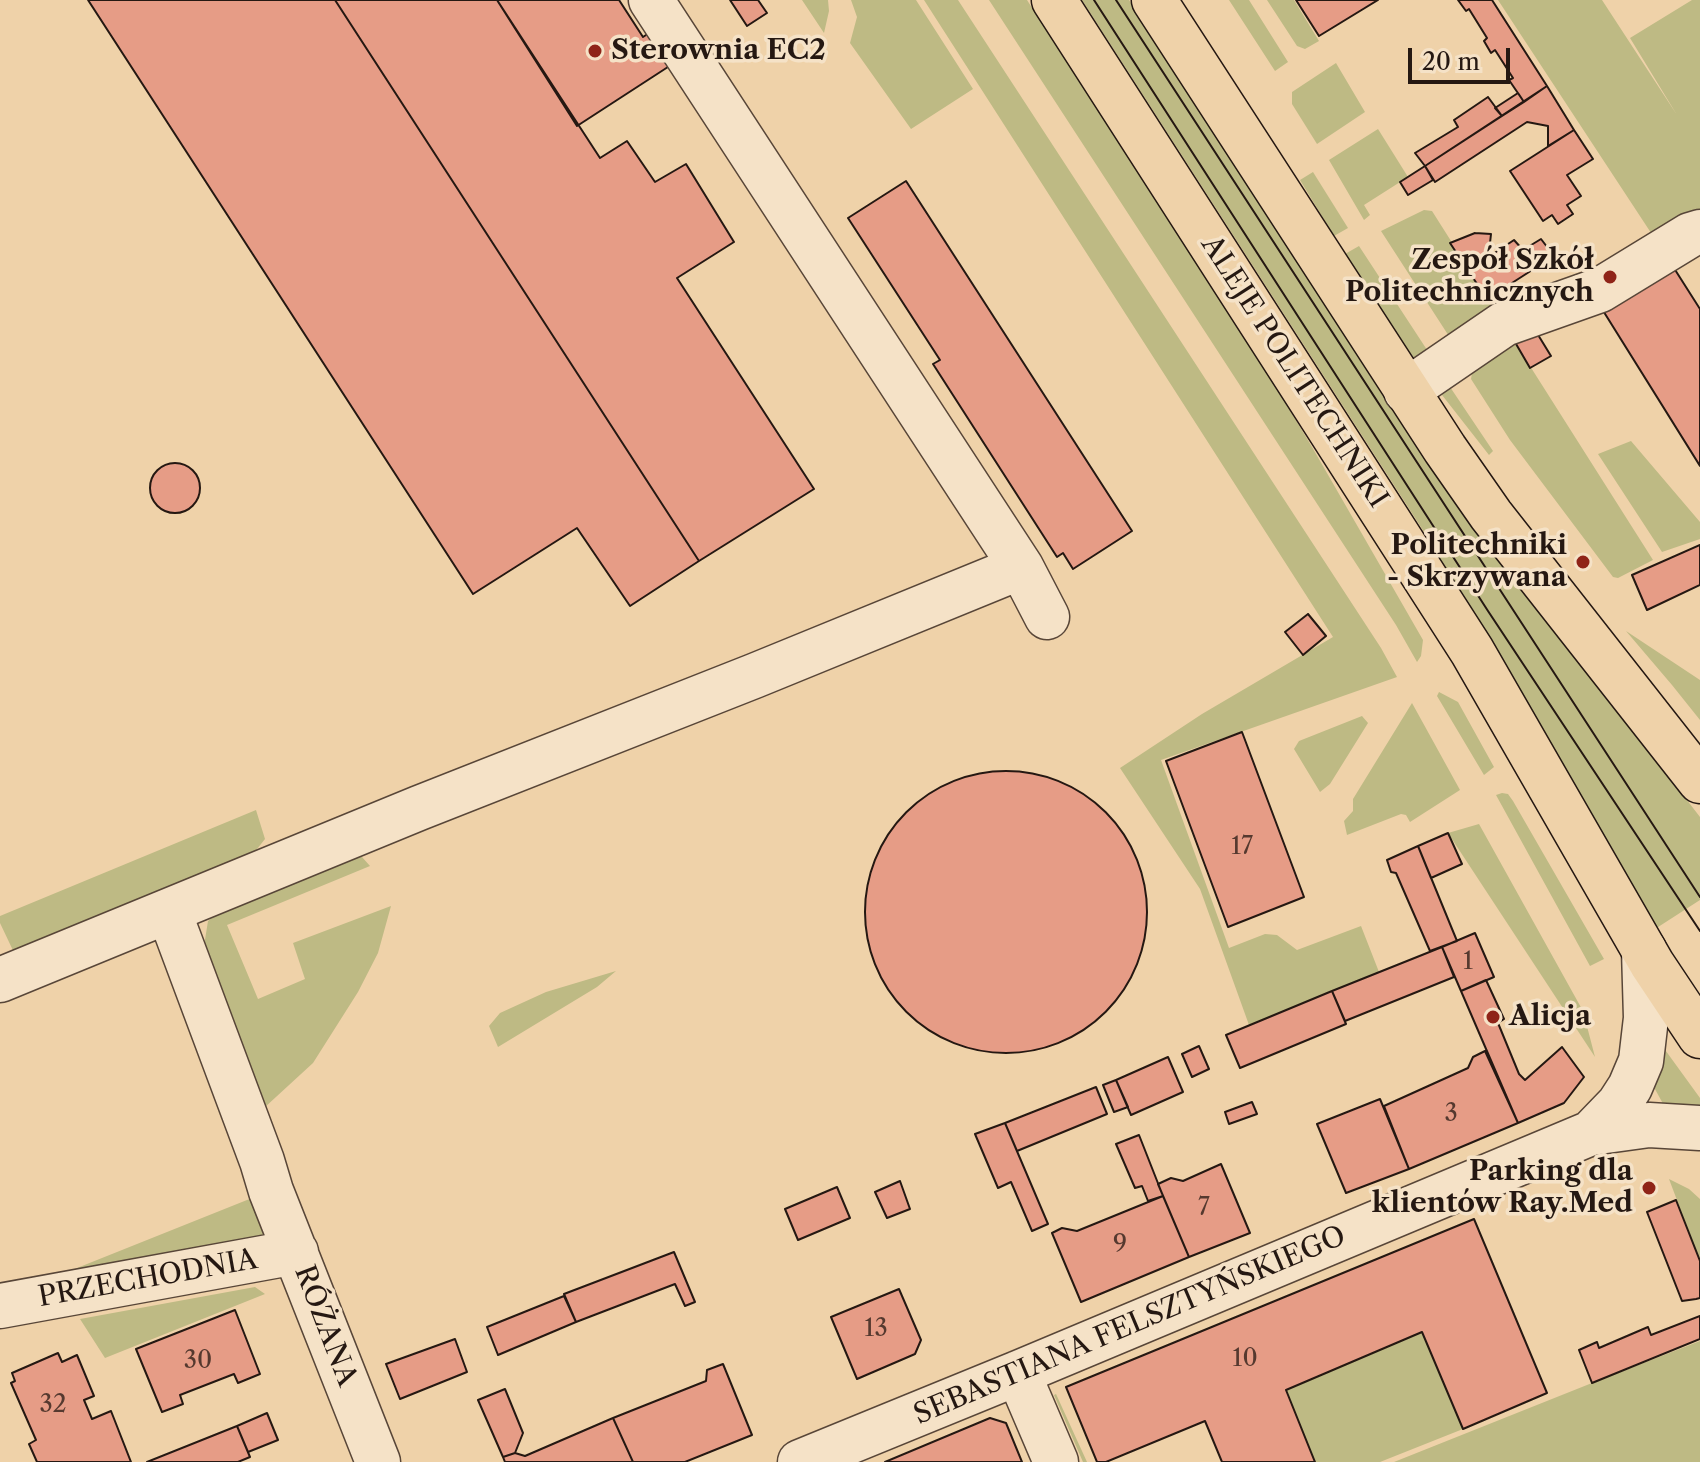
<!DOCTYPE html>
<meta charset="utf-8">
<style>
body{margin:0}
#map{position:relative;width:1700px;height:1462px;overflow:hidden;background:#efd2a9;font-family:"Libre Caslon Text",serif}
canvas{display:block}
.scale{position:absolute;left:1408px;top:48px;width:102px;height:36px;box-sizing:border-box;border:4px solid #251812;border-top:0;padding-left:10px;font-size:24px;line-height:28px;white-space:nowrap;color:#251812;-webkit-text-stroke:6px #f5e2c7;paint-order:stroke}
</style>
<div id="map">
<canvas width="1700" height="1462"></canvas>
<div class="scale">20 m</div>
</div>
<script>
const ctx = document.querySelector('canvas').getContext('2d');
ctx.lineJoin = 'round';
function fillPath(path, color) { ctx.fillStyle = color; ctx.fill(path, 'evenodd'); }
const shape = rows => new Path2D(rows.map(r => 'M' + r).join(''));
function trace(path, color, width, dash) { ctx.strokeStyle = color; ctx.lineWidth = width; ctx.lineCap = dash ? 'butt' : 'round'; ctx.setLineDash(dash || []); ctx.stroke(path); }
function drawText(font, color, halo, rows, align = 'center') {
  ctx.font = font + ' "Libre Caslon Text",serif'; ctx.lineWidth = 7; ctx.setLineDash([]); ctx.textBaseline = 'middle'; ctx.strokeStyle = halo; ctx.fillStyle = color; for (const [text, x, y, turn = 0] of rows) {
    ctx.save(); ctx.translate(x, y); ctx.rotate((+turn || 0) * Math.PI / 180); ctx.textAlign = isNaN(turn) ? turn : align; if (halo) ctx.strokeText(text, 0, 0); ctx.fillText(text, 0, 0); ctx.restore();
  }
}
fillPath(shape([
 [802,0,828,0,829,11,824,33],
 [851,0,916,0,973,89,911,129,850,43,857,17],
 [924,0,958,0,1381,648,1397,677,1161,760,1229,948,1265,934,1277,935,1297,950,1361,926,1379,972,1249,1025,1200,889,1120,768,1202,714,1333,637],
 [989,0,1027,0,1270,377,1312,447,1423,640,1421,656,1417,662,1396,625],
 [1082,0,1129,0,1390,407,1438,478,1700,817,1700,900,1655,929,1426,535],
 [1229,0,1249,0,1288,62,1275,71],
 [1267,0,1294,0,1319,41,1305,49,1297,46],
 [1498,0,1602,0,1677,115,1630,38,1692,0,1700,0,1700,216,1657,242],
 [1336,63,1365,112,1317,144,1292,104,1292,92],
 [1378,129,1408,177,1364,205,1370,215,1364,220,1329,160],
 [1313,172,1348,228,1334,236,1300,180],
 [1424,210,1432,211,1498,315,1454,344,1381,231],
 [1359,246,1433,359,1416,361,1401,340,1345,254],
 [1516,344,1653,560,1618,578,1613,577,1510,440,1471,379,1472,373],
 [1444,378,1493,451,1489,455,1435,386],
 [1631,441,1700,522,1700,539,1662,552,1598,454],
 [1626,631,1700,680,1700,720,1672,685],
 [1439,692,1458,702,1494,767,1484,775,1437,696],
 [1412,703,1460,790,1410,822,1406,815,1401,814,1347,835,1344,821,1353,811,1353,799],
 [1362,716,1368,723,1330,784,1320,792,1294,749,1299,741],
 [1502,793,1508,794,1513,801,1604,959,1590,966,1496,795],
 [256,810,265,839,249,859,18,961,0,923,0,916],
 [1479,824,1583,1011,1595,1057,1448,833],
 [351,855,362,857,370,866,227,925,258,999,305,979,293,943,391,906,378,953,358,992,313,1063,264,1108,204,946,208,921,219,911],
 [616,971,597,987,498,1047,489,1026,500,1013,546,992],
 [1663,1047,1700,1098,1700,1113,1667,1111,1650,1080],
 [1669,1179,1689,1189,1700,1199,1700,1261],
 [257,1196,273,1236,72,1270],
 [255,1287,265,1294,105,1358,80,1319],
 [1422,1332,1463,1429,1380,1462,1315,1462,1286,1390],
 [1700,1341,1700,1462,1394,1462,1592,1383],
 [1056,1394,1087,1462,1083,1462,1054,1395]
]), '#beba84');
const building = shape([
 [88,0,335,0,699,561,630,606,577,528,473,594,88,0],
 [335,0,497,0,600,158,627,141,655,182,686,164,734,242,677,278,814,489,699,561,335,0],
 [497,0,619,0,643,37,649,33,671,65,577,126,497,0],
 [730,0,758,0,767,13,747,26,730,0],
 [1296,0,1378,0,1319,36,1296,0],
 [1458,0,1492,0,1547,86,1524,102,1509,80,1513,78,1495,50,1491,53,1484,41,1487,38,1469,9,1466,11,1458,0],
 [1547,86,1574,130,1548,146,1548,126,1527,122,1435,182,1425,166,1547,86],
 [1518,93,1524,102,1502,116,1495,108,1518,93],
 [1488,97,1502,116,1425,166,1415,153,1458,127,1454,120,1488,97],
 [1574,130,1593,159,1567,175,1581,196,1567,205,1573,214,1558,224,1552,215,1543,221,1510,171,1574,130],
 [1425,166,1433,180,1408,195,1400,182,1425,166],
 [906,181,1132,531,1073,569,1063,553,1057,557,933,364,940,360,848,218,906,181],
 [1475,233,1491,234,1489,252,1493,254,1514,240,1523,250,1541,239,1554,256,1487,299,1450,243,1475,233],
 [1672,265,1700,309,1700,466,1602,309,1672,265],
 [1532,325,1551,356,1530,368,1512,337,1532,325],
 '150 488a25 25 0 1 1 50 0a25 25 0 1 1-50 0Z',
 [1700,545,1700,585,1647,610,1632,575,1700,545],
 [1308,614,1326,636,1303,655,1285,632,1308,614],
 [1242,732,1304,897,1228,927,1166,761,1242,732],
 '865 912a141 141 0 1 1 282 0a141 141 0 1 1-282 0Z',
 [1448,833,1462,864,1431,878,1418,846,1448,833],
 [1418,846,1457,941,1430,951,1396,873,1391,872,1387,860,1418,846],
 [1475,933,1494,977,1461,991,1442,947,1475,933],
 [1442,947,1454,977,1345,1021,1332,991,1442,947],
 [1486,980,1504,1019,1498,1023,1519,1074,1525,1080,1562,1047,1584,1077,1564,1103,1518,1123,1461,991,1486,980],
 [1332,991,1346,1024,1240,1068,1226,1035,1332,991],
 [1199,1046,1209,1069,1192,1077,1182,1054,1199,1046],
 [1485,1051,1518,1123,1409,1169,1384,1106,1468,1068,1473,1057,1485,1051],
 [1168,1057,1183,1092,1131,1115,1116,1080,1168,1057],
 [1116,1080,1128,1107,1114,1112,1103,1085,1116,1080],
 [1096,1087,1107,1114,1017,1151,1005,1123,1096,1087],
 [1380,1099,1409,1169,1346,1193,1317,1124,1380,1099],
 [1252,1102,1257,1114,1229,1124,1225,1112,1252,1102],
 [1005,1123,1048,1224,1032,1231,1011,1182,998,1188,975,1134,1005,1123],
 [1139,1135,1163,1196,1148,1201,1142,1186,1135,1188,1116,1144,1139,1135],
 [1221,1164,1250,1233,1189,1257,1158,1184,1171,1178,1183,1181,1221,1164],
 [900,1181,910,1209,887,1218,875,1192,900,1181],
 [837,1187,850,1218,798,1240,785,1209,837,1187],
 [1163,1196,1189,1257,1081,1302,1052,1233,1062,1228,1077,1231,1163,1196],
 [1676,1200,1700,1261,1700,1298,1696,1299,1682,1301,1647,1212,1676,1200],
 [1474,1219,1547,1393,1463,1429,1422,1332,1286,1390,1315,1462,1222,1462,1205,1421,1106,1462,1097,1462,1066,1387,1474,1219],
 [674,1252,695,1302,685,1306,675,1284,576,1322,564,1294,674,1252],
 [899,1289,921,1340,915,1354,857,1379,831,1317,899,1289],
 [564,1296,576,1322,498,1355,487,1327,564,1296],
 [235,1310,260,1374,238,1383,234,1374,180,1395,183,1404,162,1412,136,1349,235,1310],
 [1700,1316,1700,1339,1592,1383,1579,1350,1597,1342,1599,1348,1648,1327,1651,1335,1700,1316],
 [455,1339,467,1372,400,1399,386,1364,455,1339],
 [58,1353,62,1362,77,1355,94,1396,84,1400,92,1419,111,1411,131,1462,37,1462,29,1444,36,1440,11,1383,15,1381,12,1373,58,1353],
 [723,1364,752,1435,685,1462,633,1462,613,1418,706,1381,707,1370,723,1364],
 [505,1389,523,1433,515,1453,503,1457,478,1400,505,1389],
 [267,1413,278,1440,248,1452,237,1426,267,1413],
 [613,1418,633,1462,505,1462,503,1457,515,1453,525,1456,613,1418],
 [990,1418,1006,1423,1022,1462,885,1462,990,1418],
 [237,1426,250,1457,238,1462,147,1462,237,1426]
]);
fillPath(building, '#e69c86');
trace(building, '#251812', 2);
const minor = shape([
 [651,0,1021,567,1047,617],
 [1406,391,1504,324,1600,290,1690,235,1700,232],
 [169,912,262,1161,271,1191,378,1462],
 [0,980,419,808,754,676,1021,567],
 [1591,1133,1619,1104,1630,1087,1641,1061,1646,1018,1644,950],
 [0,1306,296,1252],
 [1018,1373,1056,1462],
 [800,1462,1018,1373,1591,1133,1649,1125,1700,1128]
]);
const major = shape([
 [1054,0,1472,651,1652,964,1700,1036],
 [1154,0,1445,449,1491,515,1700,781]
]);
trace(minor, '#584638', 47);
trace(major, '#251812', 47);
trace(minor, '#f5e2c7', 44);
trace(major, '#efd2a9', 44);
trace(shape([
 [1094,0,1488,611,1700,931],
 [1116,0,1700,897]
]), '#251812', 2);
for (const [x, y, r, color] of [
 [595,51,8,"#8f2418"],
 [1610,277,8,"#8f2418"],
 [1583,562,8,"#8f2418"],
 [1493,1017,8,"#8f2418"],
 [1649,1188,8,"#8f2418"]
]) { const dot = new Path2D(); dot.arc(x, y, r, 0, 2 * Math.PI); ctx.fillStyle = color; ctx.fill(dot); trace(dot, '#f5e2c7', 3); }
drawText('24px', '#55392f', null, [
 ["17",1242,847],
 ["1",1468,962],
 ["3",1451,1114],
 ["7",1204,1208],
 ["9",1120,1245],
 ["13",876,1329],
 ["10",1245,1359],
 ["30",198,1361],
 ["32",53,1405]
]);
drawText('bold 28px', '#251812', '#f5e2c7', [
 ["Sterownia EC2",611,51,"left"],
 ["Zespół Szkół",1594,261],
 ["Politechnicznych",1594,293],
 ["Politechniki",1567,546],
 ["- Skrzywana",1567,578],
 ["Alicja",1509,1017,"left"],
 ["Parking dla",1633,1172],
 ["klientów Ray.Med",1633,1204]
], 'right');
drawText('28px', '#251812', '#f5e2c7', [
 ["ALEJE POLITECHNIKI",1294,372,57],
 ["PRZECHODNIA",148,1279,-10],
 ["RÓŻANA",325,1326,69],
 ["SEBASTIANA FELSZTYŃSKIEGO",1130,1326,-23]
]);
</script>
